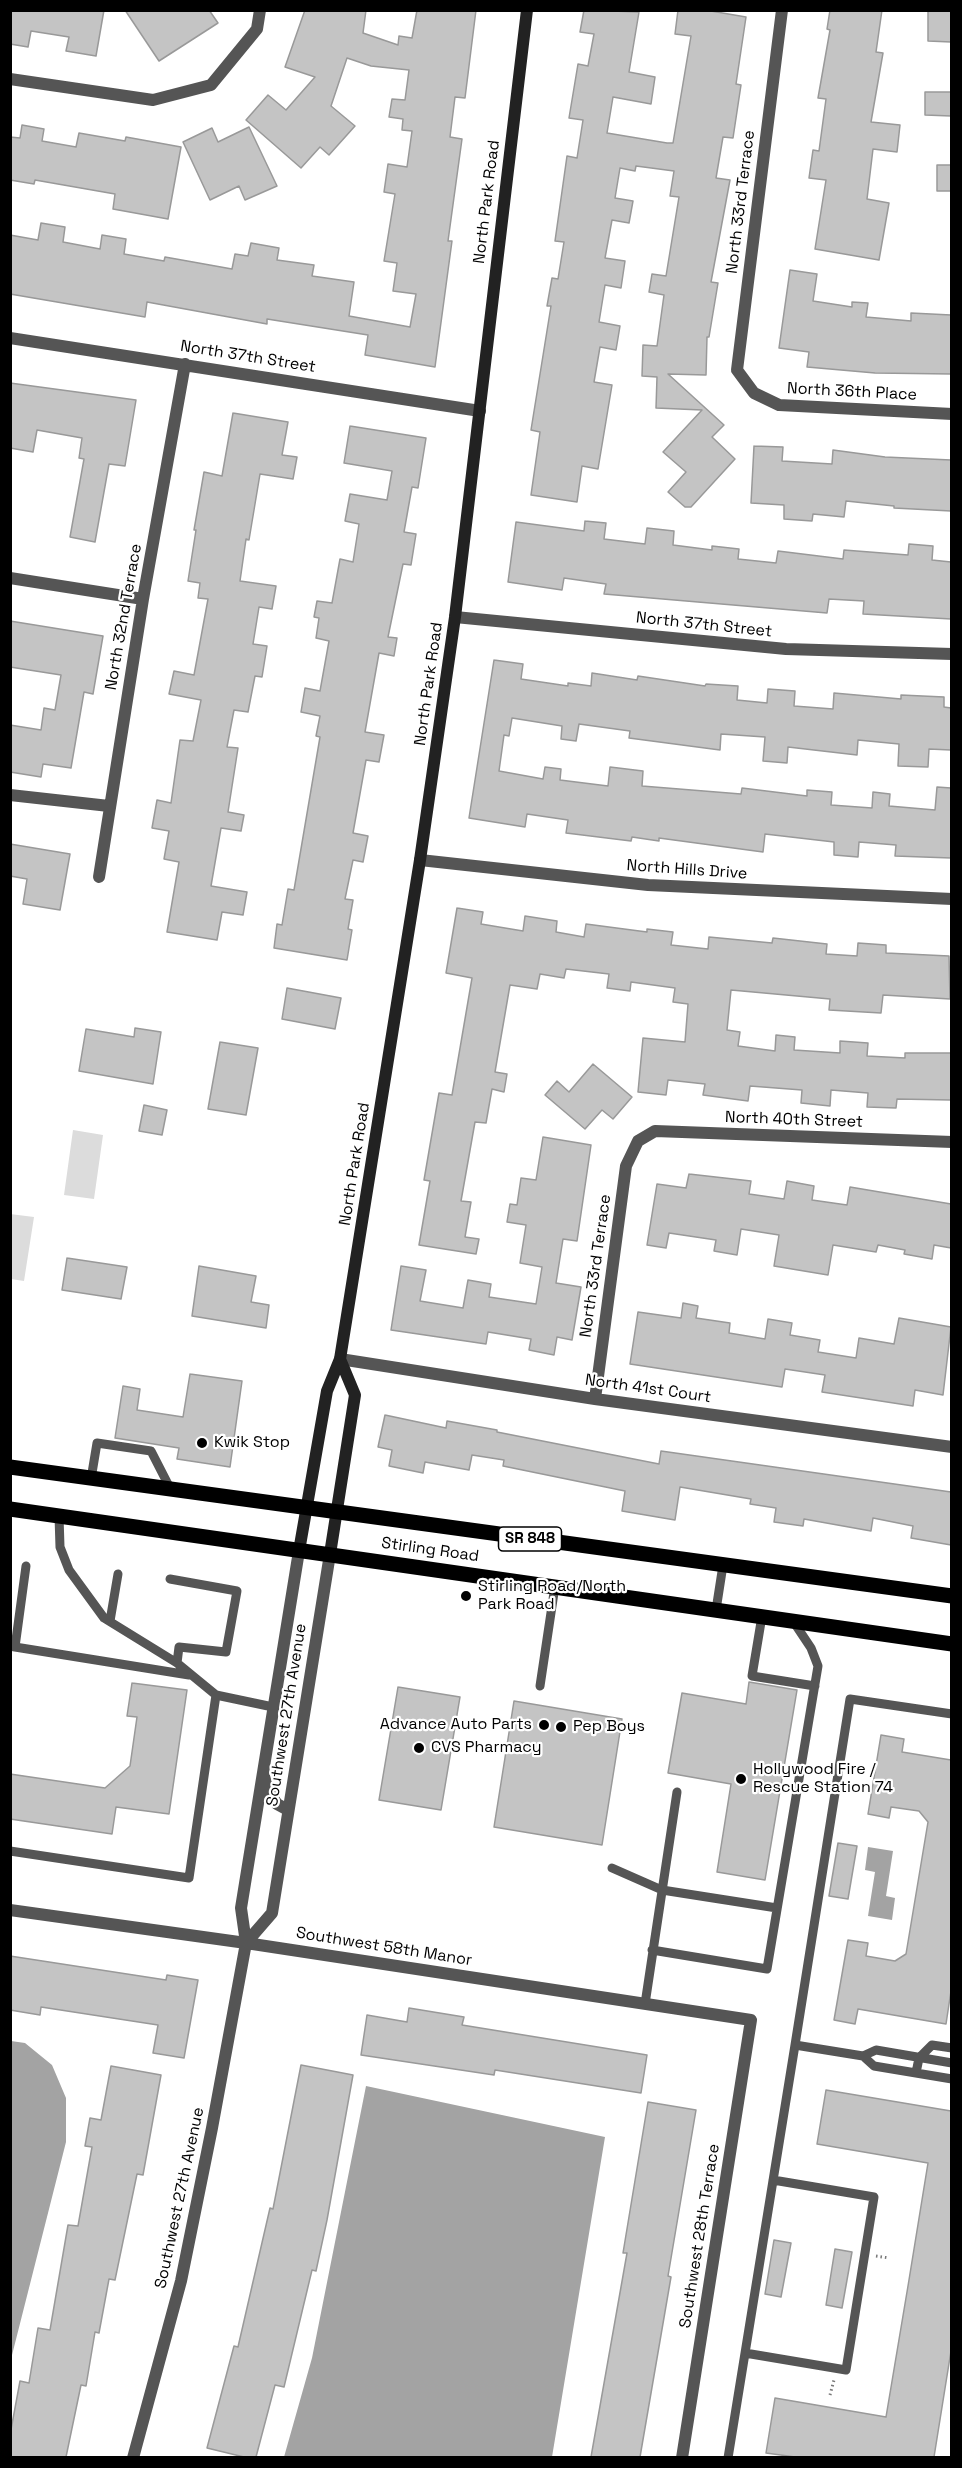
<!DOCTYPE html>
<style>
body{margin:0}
#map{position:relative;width:962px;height:2468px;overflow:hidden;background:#fff;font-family:"Space Grotesk",sans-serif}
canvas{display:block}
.frame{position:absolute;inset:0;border:12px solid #000;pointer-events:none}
</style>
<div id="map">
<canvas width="962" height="2468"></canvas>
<div class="frame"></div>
</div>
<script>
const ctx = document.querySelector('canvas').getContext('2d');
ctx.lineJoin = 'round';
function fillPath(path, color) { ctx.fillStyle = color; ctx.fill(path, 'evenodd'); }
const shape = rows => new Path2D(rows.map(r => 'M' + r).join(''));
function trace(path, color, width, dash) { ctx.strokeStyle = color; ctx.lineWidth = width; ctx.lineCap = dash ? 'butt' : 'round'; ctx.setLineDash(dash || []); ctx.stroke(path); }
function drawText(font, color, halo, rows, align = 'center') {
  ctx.font = font + ' "Space Grotesk",sans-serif'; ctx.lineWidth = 4.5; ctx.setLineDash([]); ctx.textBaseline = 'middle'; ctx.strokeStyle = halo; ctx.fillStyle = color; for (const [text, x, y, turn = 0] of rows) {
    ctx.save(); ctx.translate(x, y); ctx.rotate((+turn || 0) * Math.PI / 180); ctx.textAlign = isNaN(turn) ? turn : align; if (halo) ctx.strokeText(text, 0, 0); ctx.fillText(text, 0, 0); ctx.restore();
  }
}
fillPath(shape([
 [73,1130,103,1135,94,1199,64,1195],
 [10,1214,34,1217,24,1281,11,1279]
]), '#dcdcdc');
fillPath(shape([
 [868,1847,893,1851,886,1896,895,1898,892,1920,868,1916,875,1872,865,1870],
 [11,2041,25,2043,52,2065,66,2098,66,2142,11,2359],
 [366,2086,605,2137,552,2457,284,2457,312,2358]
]), '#a3a3a3');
const building = shape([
 [10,10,104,10,96,56,66,51,69,37,31,31,28,47,10,44,10,10],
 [125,10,209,10,218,23,159,61,125,10],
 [305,10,366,10,363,33,398,45,399,36,412,38,417,10,476,10,465,98,455,97,450,137,462,139,448,241,452,241,435,367,365,355,368,335,267,319,267,324,147,302,145,317,10,294,10,235,38,240,41,223,65,227,63,242,100,249,102,235,126,239,124,254,164,261,165,257,232,269,235,254,248,256,251,243,279,248,277,260,314,265,312,276,354,282,349,316,410,327,416,294,393,291,397,263,384,261,395,194,384,192,388,164,407,167,412,131,402,130,403,119,389,117,392,99,405,100,409,70,371,66,347,58,331,106,355,126,329,155,320,147,301,168,246,120,268,95,286,110,315,77,285,67,305,10],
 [584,10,639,12,629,72,655,77,651,104,613,97,607,133,667,143,673,143,691,36,675,34,678,10,705,10,746,17,736,84,741,85,733,138,723,137,716,178,730,180,711,282,718,283,709,337,707,337,706,375,668,374,724,425,712,437,735,459,691,507,685,507,668,492,686,472,663,452,702,410,656,408,657,377,642,376,643,345,657,346,664,295,649,292,652,274,666,276,679,197,670,196,674,171,636,166,635,171,620,168,615,198,633,201,629,223,612,220,605,258,625,261,621,288,605,285,599,322,620,326,616,350,600,347,594,382,612,385,598,469,582,466,577,502,531,495,540,432,531,430,551,306,547,306,552,278,558,279,564,242,555,241,567,156,577,158,583,120,569,118,578,64,588,66,594,34,580,32,584,10],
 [830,10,882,10,876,52,883,53,871,122,900,125,897,152,873,149,867,199,889,203,879,260,815,249,826,180,809,178,813,150,819,151,826,99,818,98,830,30,827,29,830,10],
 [928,10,951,10,951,42,928,41,928,10],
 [925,92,951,92,951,116,925,115,925,92],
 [22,125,44,129,42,141,76,147,79,133,125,141,126,137,181,147,168,219,113,209,115,194,35,180,34,184,10,180,10,137,20,138,22,125],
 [249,127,277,186,245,200,239,186,210,200,183,142,212,128,218,142,249,127],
 [937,165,951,165,951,191,937,191,937,165],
 [790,270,817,274,813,301,852,307,852,302,868,303,866,317,911,321,911,313,951,315,951,374,875,373,807,367,809,352,779,348,790,270],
 [10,383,136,400,125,466,109,464,95,542,70,537,84,459,79,458,82,438,37,430,33,452,10,448,10,383],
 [233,413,288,422,282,455,297,457,293,479,260,474,249,540,246,539,240,581,276,586,272,609,259,607,253,644,267,646,262,677,255,676,248,712,234,710,227,747,238,748,228,812,244,815,241,831,221,828,211,886,247,892,243,915,222,912,217,940,167,932,179,862,164,859,169,831,152,828,157,800,171,803,180,740,193,741,201,700,169,694,174,671,194,675,208,599,198,598,200,583,188,581,196,530,194,530,204,472,222,476,233,413],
 [350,426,426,438,418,488,412,487,404,532,416,534,411,565,403,564,388,637,397,638,394,656,379,653,365,732,384,735,379,762,366,760,353,833,368,836,363,862,353,860,345,899,353,900,348,929,352,930,347,960,274,948,277,924,282,925,288,889,294,890,320,737,316,736,320,716,301,712,305,688,320,691,329,641,316,638,319,618,314,617,317,601,332,603,340,559,353,562,359,524,345,521,350,494,387,500,392,471,344,463,350,426],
 [754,446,783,447,782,461,832,464,833,450,885,457,951,460,951,511,894,508,894,506,846,501,844,517,813,514,812,521,784,519,784,505,751,503,754,446],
 [585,521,606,523,604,539,645,544,647,528,674,531,673,545,712,550,712,546,739,549,738,559,776,563,778,551,843,559,844,550,908,555,909,544,933,546,932,560,951,562,951,619,863,614,864,601,829,599,827,613,604,594,606,584,564,578,562,590,508,582,516,522,584,531,585,521],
 [10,621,103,636,93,694,84,692,71,768,43,764,41,777,10,772,10,725,41,730,44,708,55,710,61,675,10,667,10,621],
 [494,660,523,664,521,679,568,686,568,683,591,686,592,673,637,680,638,676,705,686,706,684,738,686,737,700,767,703,768,689,795,691,794,706,833,709,834,693,901,699,901,695,944,697,944,707,951,708,951,750,929,749,928,767,898,766,899,744,858,740,857,755,788,747,787,763,763,761,765,737,721,734,720,750,629,738,630,731,579,724,576,741,561,739,562,726,512,718,509,736,504,735,499,771,543,779,545,767,561,769,560,780,608,786,610,767,643,771,642,786,741,794,742,788,807,796,807,790,832,792,831,805,872,808,873,792,890,794,889,806,935,810,937,787,951,788,951,858,895,856,896,845,859,842,858,857,834,855,834,842,765,834,763,852,659,838,659,841,632,837,631,841,566,833,568,820,527,814,525,827,469,818,494,660],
 [10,844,70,854,60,910,23,904,27,879,10,876,10,844],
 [457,908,483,912,481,924,523,931,525,916,557,921,556,932,584,937,586,924,647,932,647,929,673,932,671,945,708,949,709,937,772,943,773,938,827,944,826,954,857,956,858,943,886,945,886,953,949,956,950,999,883,995,881,1013,829,1010,830,999,731,990,727,1030,740,1032,738,1046,775,1051,776,1035,795,1037,794,1050,840,1053,840,1041,868,1043,867,1056,905,1058,905,1053,951,1053,951,1100,897,1099,896,1108,867,1107,868,1093,831,1090,830,1106,801,1103,802,1090,750,1086,748,1101,703,1095,705,1084,668,1080,666,1095,638,1092,643,1038,685,1042,688,1004,673,1002,675,988,631,982,630,991,607,988,609,974,566,969,564,978,540,974,537,989,510,985,495,1072,507,1074,504,1092,492,1089,486,1123,475,1122,461,1201,471,1202,465,1237,479,1239,476,1254,419,1245,430,1181,424,1180,439,1093,452,1095,472,978,446,973,457,908],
 [287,988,341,998,335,1029,282,1019,287,988],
 [135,1028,161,1032,153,1084,79,1071,86,1029,134,1037,135,1028],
 [220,1042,258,1048,246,1115,208,1109,220,1042],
 [593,1064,632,1097,613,1119,602,1110,585,1129,545,1095,557,1081,569,1092,593,1064],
 [144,1105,167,1110,162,1135,139,1131,144,1105],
 [543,1137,591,1145,577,1241,563,1239,556,1283,581,1287,572,1340,557,1337,554,1355,529,1350,531,1339,488,1332,486,1344,391,1330,401,1266,426,1270,420,1301,463,1308,468,1280,491,1284,489,1297,536,1304,542,1267,520,1263,526,1225,507,1222,510,1204,517,1205,521,1178,536,1180,543,1137],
 [689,1174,751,1181,749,1194,784,1199,787,1181,814,1186,812,1200,847,1205,850,1187,951,1204,951,1248,934,1245,932,1259,904,1254,905,1250,878,1245,876,1252,833,1245,828,1275,774,1266,779,1235,741,1229,737,1255,714,1251,716,1240,669,1233,666,1248,647,1245,657,1184,686,1188,689,1174],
 [67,1258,127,1267,121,1299,62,1290,67,1258],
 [199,1266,256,1276,251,1302,269,1305,266,1328,192,1316,199,1266],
 [683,1303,698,1306,696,1318,730,1323,729,1333,765,1339,768,1319,792,1323,790,1335,820,1340,818,1352,856,1358,859,1338,894,1344,899,1318,951,1327,943,1395,915,1390,913,1406,822,1392,825,1375,785,1369,782,1387,630,1364,638,1312,681,1318,683,1303],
 [190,1374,242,1381,230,1467,177,1459,179,1448,115,1438,123,1386,140,1389,137,1410,183,1417,190,1374],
 [385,1415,446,1428,447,1421,497,1430,497,1432,659,1464,661,1451,951,1492,951,1545,911,1538,913,1526,873,1518,871,1531,804,1519,803,1526,774,1522,776,1508,750,1504,751,1499,680,1487,675,1520,622,1511,625,1491,503,1466,504,1460,472,1455,469,1470,425,1462,423,1473,389,1466,392,1450,378,1447,385,1415],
 [749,1682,797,1690,765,1880,717,1872,731,1784,668,1773,682,1693,746,1704,749,1682],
 [132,1683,187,1690,169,1814,116,1807,112,1834,10,1819,10,1774,105,1788,130,1766,137,1717,127,1716,132,1683],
 [398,1687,460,1697,441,1810,379,1800,398,1687],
 [514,1701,622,1719,602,1845,494,1827,514,1701],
 [881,1735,904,1739,902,1752,951,1760,951,1991,946,2024,858,2009,855,2024,834,2020,848,1940,868,1943,866,1956,895,1961,906,1954,928,1822,919,1811,891,1807,889,1818,868,1814,881,1735],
 [838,1843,857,1846,848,1899,829,1896,838,1843],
 [10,1956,166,1980,167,1975,198,1980,184,2058,153,2053,158,2025,41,2007,40,2015,10,2010,10,1956],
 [409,2008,464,2017,462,2025,647,2055,641,2093,495,2070,494,2075,361,2055,367,2015,407,2022,409,2008],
 [301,2065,353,2075,327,2220,316,2271,312,2270,284,2387,275,2385,256,2457,244,2457,207,2448,234,2346,238,2347,270,2208,273,2209,301,2065],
 [111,2066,161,2075,143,2175,137,2174,115,2280,109,2279,99,2333,95,2332,86,2386,81,2385,66,2457,10,2457,10,2435,20,2381,29,2383,38,2328,50,2330,68,2225,78,2226,92,2147,85,2146,90,2118,101,2120,111,2066],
 [826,2090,951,2111,951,2351,934,2457,795,2457,766,2453,775,2398,886,2417,908,2286,928,2163,817,2144,826,2090],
 [648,2102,696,2110,668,2276,671,2277,640,2457,591,2457,627,2253,623,2253,648,2102],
 [774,2240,791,2243,781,2297,765,2294,774,2240],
 [835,2249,852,2252,842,2308,826,2305,835,2249]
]);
fillPath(building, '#c4c4c4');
trace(building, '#999', 1.5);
trace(shape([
 [876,2256,889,2258],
 [830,2395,834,2380]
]), '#777', 3, [1.5, 3]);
trace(shape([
 [91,1479,97,1443,151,1451,171,1490],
 [170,1579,237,1591,226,1652,179,1647,177,1663],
 [716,1610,723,1565],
 [762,1616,752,1676,815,1686],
 [110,1621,118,1574],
 [10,1646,15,1647,26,1566],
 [15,1647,189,1675],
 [540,1686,555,1586],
 [216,1695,273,1707],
 [10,1851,189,1878,216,1695,177,1663,104,1618,69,1570,60,1547,59,1516],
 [612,1868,662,1890,777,1908],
 [652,1950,767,1969,818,1666,811,1648,793,1621],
 [645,2004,677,1792],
 [795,2045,850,1699,952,1714],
 [863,2056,876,2050,952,2063],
 [916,2073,919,2058,932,2045,952,2048],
 [745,2353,846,2370,874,2197,773,2180],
 [728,2458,795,2045,863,2056,874,2066,952,2079]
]), '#555', 9);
trace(shape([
 [782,10,737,370,754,393,779,405,952,414],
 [10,79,153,100,211,85,257,29,260,10],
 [10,338,480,411],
 [10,578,143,599],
 [455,617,786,649,952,654],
 [10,795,109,806],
 [420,860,648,885,952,899],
 [99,877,143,599,185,364],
 [340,1359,595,1399,952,1447],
 [595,1399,626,1166,638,1141,655,1131,952,1142],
 [264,1776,268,1791,277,1804,288,1810],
 [10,1910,246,1943,751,2020,682,2458],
 [246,1943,272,1913,330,1554],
 [133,2458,181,2281,212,2128,246,1943,241,1908,299,1551]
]), '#555', 12);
trace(shape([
 [299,1551,327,1391,340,1359,420,860,455,617,527,10],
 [330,1554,355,1395,340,1359]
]), '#222', 12);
trace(shape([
 [10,1467,952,1596],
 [10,1509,952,1644]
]), '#000', 15);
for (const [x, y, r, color] of [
 [202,1443,6,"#000"],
 [466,1596,6,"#000"],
 [544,1725,6,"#000"],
 [561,1727,6,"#000"],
 [419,1748,6,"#000"],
 [741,1779,6,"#000"]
]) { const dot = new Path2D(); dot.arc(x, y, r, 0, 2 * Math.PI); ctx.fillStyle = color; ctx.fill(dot); trace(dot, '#fff', 2); }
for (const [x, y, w] of [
 [530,1539,63]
]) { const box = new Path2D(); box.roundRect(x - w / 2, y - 12, w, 24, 4.5); ctx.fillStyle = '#fff'; ctx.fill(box); trace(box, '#000', 1.5); }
drawText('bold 15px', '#000', null, [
 ["SR 848",530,1539]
]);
drawText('16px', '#000', '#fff', [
 ["North Park Road",487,202,-83],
 ["North 33rd Terrace",741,202,-83],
 ["North 37th Street",248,357,9],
 ["North 36th Place",852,392,3],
 ["North 32nd Terrace",124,617,-80],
 ["North 37th Street",704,625,6],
 ["North Park Road",429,684,-82],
 ["North Hills Drive",687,870,4],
 ["North 40th Street",794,1120,2],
 ["North Park Road",355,1164,-81],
 ["North 33rd Terrace",596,1266,-82],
 ["North 41st Court",648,1389,8],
 ["Stirling Road",430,1550,8],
 ["Southwest 27th Avenue",287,1715,-81],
 ["Southwest 58th Manor",384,1947,9],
 ["Southwest 27th Avenue",180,2198,-78],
 ["Southwest 28th Terrace",700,2236,-81]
]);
drawText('16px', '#000', '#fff', [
 ["Kwik Stop",214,1443],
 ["Stirling Road/North",478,1587],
 ["Park Road",478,1605],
 ["Advance Auto Parts",532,1725,"right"],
 ["Pep Boys",573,1727],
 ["CVS Pharmacy",431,1748],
 ["Hollywood Fire /",753,1770],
 ["Rescue Station 74",753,1788]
], 'left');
</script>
